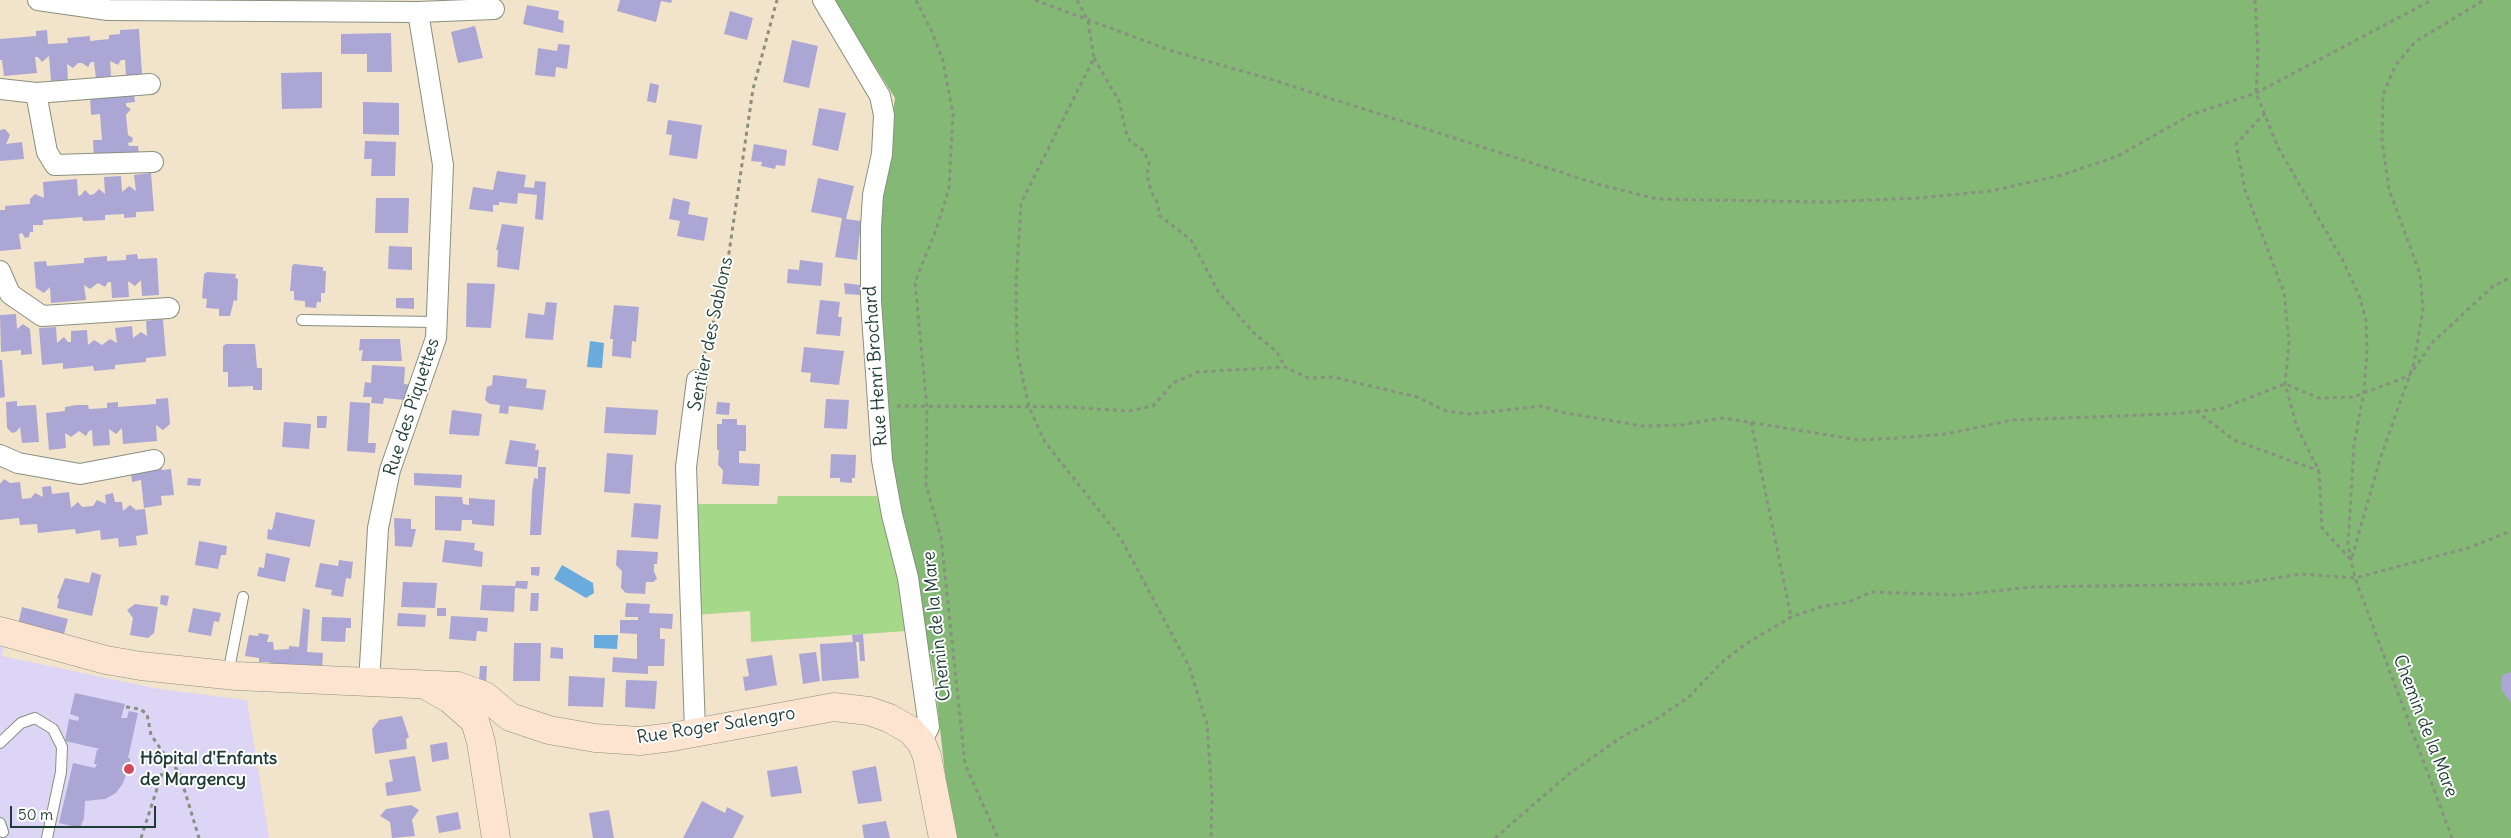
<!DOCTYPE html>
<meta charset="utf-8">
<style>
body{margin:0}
#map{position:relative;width:2511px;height:838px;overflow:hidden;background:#f1e4ca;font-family:Delius,sans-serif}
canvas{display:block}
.scale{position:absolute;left:10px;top:806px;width:146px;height:22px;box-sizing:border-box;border:2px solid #1f3d34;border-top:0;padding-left:6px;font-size:15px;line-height:18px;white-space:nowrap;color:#1f3d34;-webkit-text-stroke:4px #fff;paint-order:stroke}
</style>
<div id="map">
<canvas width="2511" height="838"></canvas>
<div class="scale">50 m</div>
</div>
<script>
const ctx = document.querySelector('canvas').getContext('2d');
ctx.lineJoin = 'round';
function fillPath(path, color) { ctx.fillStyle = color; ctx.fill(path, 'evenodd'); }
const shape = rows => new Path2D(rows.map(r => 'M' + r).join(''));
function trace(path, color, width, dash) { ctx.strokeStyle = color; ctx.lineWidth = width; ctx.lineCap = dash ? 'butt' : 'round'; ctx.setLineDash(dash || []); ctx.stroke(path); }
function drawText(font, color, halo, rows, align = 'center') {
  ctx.font = font + ' Delius,sans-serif'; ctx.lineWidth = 4; ctx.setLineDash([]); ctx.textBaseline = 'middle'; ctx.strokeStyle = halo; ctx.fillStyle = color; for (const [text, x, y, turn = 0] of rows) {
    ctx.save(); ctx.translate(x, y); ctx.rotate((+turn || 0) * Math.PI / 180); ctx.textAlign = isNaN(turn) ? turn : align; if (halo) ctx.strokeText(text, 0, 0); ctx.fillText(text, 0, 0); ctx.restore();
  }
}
fillPath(shape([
 [0,642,5,643,2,656,159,689,247,700,269,838,0,838]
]), '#ddd5f6');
fillPath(shape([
 [778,496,877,496,900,585,906,631,751,642,750,611,695,615,696,504,777,504]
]), '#a5d989');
fillPath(shape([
 [833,0,2511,0,2511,838,952,838,934,674,888,458,878,231,895,98]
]), '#84b975');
fillPath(shape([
 [590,341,604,343,602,368,587,367],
 [562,565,593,583,594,593,586,598,554,579],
 [594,635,618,635,617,649,594,648]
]), '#6aabde');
fillPath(shape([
 [620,0,672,0,671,3,661,1,656,22,617,11],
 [527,5,559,11,558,19,564,21,563,33,523,24],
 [730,11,753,18,747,40,724,34],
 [475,26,483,58,458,63,451,32],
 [139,29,142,74,126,76,125,60,121,60,118,65,110,61,111,76,96,78,94,62,91,62,88,67,82,63,78,63,73,68,67,64,68,80,51,81,49,56,42,62,38,57,35,57,37,73,4,76,2,60,0,60,0,39,36,36,36,31,47,30,48,44,68,43,67,38,90,36,90,41,109,39,109,35,120,34,120,30],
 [391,33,392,72,367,72,367,54,341,54,341,34],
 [792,40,818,46,809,88,783,82],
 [558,44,570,45,567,69,556,67,555,77,535,75,538,48,557,51],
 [322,72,322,108,282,109,281,73],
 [650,83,659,85,656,103,647,101],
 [134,93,135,102,126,103,126,106,131,109,126,115,128,135,133,138,132,142,128,143,129,146,138,146,139,154,94,158,93,140,102,140,100,114,91,115,90,97],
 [363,102,399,103,399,135,363,134],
 [819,108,846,113,838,151,812,145],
 [668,120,702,125,697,159,669,155,672,135,666,134],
 [5,129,10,135,6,144,22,142,24,159,0,161,0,130],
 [365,141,396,142,395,176,371,176,372,159,364,159],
 [754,144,787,150,785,166,776,165,775,169,761,166,762,162,751,161],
 [497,171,526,175,524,187,534,188,535,181,546,182,543,220,535,219,537,195,518,193,517,204,499,202,499,205,493,205,493,212,469,209,473,187,493,190],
 [151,173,154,211,136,212,136,217,124,218,124,214,105,215,105,220,83,221,82,217,43,220,43,225,33,225,33,232,30,232,29,237,25,238,22,233,19,234,21,249,0,251,0,210,5,210,5,206,30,204,30,199,35,194,44,198,43,182,77,179,78,196,81,195,85,190,90,195,94,194,99,189,105,194,104,177,121,176,122,192,129,186,136,191,134,175],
 [818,178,854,186,846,219,861,221,857,260,835,257,842,218,811,212],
 [376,198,409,198,408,233,375,233],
 [673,198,690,202,688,214,708,218,704,241,677,236,680,221,669,219],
 [502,224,524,227,519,270,497,267,498,250,496,250],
 [389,246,412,247,412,270,388,269],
 [137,254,138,259,157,258,159,295,142,296,141,280,135,286,128,281,129,297,112,298,111,282,108,282,105,287,98,283,90,289,84,285,86,300,51,303,50,287,44,293,36,288,34,262,46,261,47,266,84,263,84,258,107,256,107,261,126,260,126,255],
 [800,260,823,263,821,286,787,283,788,269,799,270],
 [294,264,323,267,323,271,326,271,325,293,321,293,321,302,317,302,316,308,305,307,305,301,294,300,294,291,290,291,292,266],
 [207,272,236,274,235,278,238,279,237,301,234,300,230,316,219,316,219,309,206,308,207,299,202,298,204,274],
 [467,283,495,284,491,328,466,327],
 [844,283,860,285,861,295,845,294],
 [396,298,414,298,414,309,396,308],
 [820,300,840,302,838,317,842,317,840,336,816,334],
 [546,302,557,303,553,340,525,338,528,313,544,315],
 [614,305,639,307,636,342,632,341,631,358,612,356,613,339,610,339],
 [16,314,17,329,23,324,30,329,32,354,21,355,21,350,1,352,0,315],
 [163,319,166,356,146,358,146,362,115,365,115,369,94,371,93,366,63,369,63,363,42,365,39,328,56,327,57,343,64,337,68,342,71,342,71,331,87,330,88,345,94,340,102,345,110,339,117,343,115,328,132,326,133,338,141,332,147,336,146,321],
 [360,339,400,339,402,361,361,361,363,350,359,351],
 [226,344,255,344,257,368,262,368,262,390,253,390,253,386,228,387,228,372,223,372,223,346],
 [804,347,844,351,839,385,810,382,811,373,801,372],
 [0,360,2,360,5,397,0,398],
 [372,365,405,367,404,384,411,385,405,400,384,398,383,404,371,403,372,397,363,397,365,382,371,383],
 [493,375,527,379,526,388,546,390,543,410,509,406,508,414,499,413,500,405,490,404,485,400,487,387,492,385],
 [168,398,170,424,163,430,156,425,157,441,123,444,122,428,116,434,109,429,110,445,93,446,92,430,89,431,86,436,79,431,71,437,65,433,66,448,49,450,46,413,65,411,65,407,77,405,88,405,89,409,107,408,107,403,118,402,118,407,156,404,156,399],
 [826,399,849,400,847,429,824,428],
 [17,401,17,406,36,405,39,442,22,443,20,427,16,432,12,433,7,428,6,402],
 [350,402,370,403,368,443,376,443,375,453,347,451],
 [717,402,730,403,729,415,716,414],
 [606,407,658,410,656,435,604,433],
 [452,410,482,414,479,436,449,434],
 [317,416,327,416,326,428,317,428],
 [722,419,737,419,737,425,746,425,746,451,739,451,739,463,760,464,759,486,722,484,723,470,718,465,719,450,717,450,717,424,722,424],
 [284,422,311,424,309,449,282,447],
 [510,440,536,444,535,450,539,450,537,467,505,464],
 [607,453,633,455,630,494,604,492],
 [831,454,856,455,855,478,852,478,852,483,840,482,840,478,830,478],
 [160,466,162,470,171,469,174,495,161,496,162,505,144,508,141,480,132,482,131,472,152,471,153,467],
 [538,467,546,467,541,535,530,535,532,492,534,478,538,479],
 [414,473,462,475,461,488,414,485],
 [188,478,201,479,200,486,187,485],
 [4,479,10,483,20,482,22,499,31,498,35,493,43,497,42,487,51,486,52,494,69,492,71,508,78,502,82,507,93,506,97,500,106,504,105,495,113,493,115,502,122,502,123,511,130,505,136,510,145,509,148,534,136,536,137,545,119,547,118,538,101,540,100,530,76,534,75,529,38,533,37,524,20,525,19,518,0,520,0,484],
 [435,496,462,497,463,504,469,505,469,498,495,500,494,526,472,524,472,520,462,520,461,531,435,530],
 [634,503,661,505,658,539,631,537],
 [276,512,315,520,310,547,267,539,268,529,272,530],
 [394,518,411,519,411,529,416,529,412,547,395,546],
 [445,540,475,543,474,550,483,552,482,567,442,562],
 [199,541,227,546,226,555,221,555,218,569,195,565],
 [617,550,658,552,657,564,654,564,654,571,657,579,653,582,646,582,645,594,626,593,621,588,622,571,616,565],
 [266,553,290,558,285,582,257,576,259,567,264,568],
 [339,560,353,562,351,579,346,578,343,597,331,595,332,590,315,587,320,563,338,566],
 [531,567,540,567,539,576,531,575],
 [92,572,101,575,92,616,57,608,59,599,57,598,65,578,89,583],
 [516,581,528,581,527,589,515,588,514,612,480,610,482,585,515,586],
 [403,582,437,583,435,608,401,607],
 [531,593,539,593,538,611,530,611],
 [161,595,169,596,167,606,160,604],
 [626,603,650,604,649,613,673,614,672,629,660,628,660,639,665,639,664,666,648,666,648,674,612,672,613,657,637,659,637,634,620,633,620,620,638,620,638,617,625,617],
 [135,604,158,607,154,633,148,638,130,635,133,618,127,610],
 [22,607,68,619,63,638,18,625],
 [193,608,221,613,219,622,214,621,211,636,188,632],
 [303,608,310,610,307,652,323,653,322,667,269,664,269,662,259,662,259,658,245,656,249,635,258,636,259,633,269,635,267,642,273,642,274,650,289,649,289,646,299,647],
 [437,608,446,608,446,616,437,616],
 [398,613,426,615,425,627,397,626],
 [451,616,488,618,487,632,477,631,476,641,449,639],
 [322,617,351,618,351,628,346,628,345,642,321,641],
 [863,634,865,661,860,661,859,642,856,642,859,678,822,681,820,644,853,642,852,635],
 [514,643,541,643,540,681,513,681],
 [551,647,563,648,563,659,550,658],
 [816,652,820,681,803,684,799,654],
 [772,655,777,685,745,691,743,677,749,676,746,659],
 [480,666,487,666,486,685,479,682],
 [2511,672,2511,703,2501,689,2502,675],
 [569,676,605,678,603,707,568,706],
 [626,680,657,681,655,709,625,707],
 [75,693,125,704,121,718,127,718,129,711,138,713,128,758,130,758,130,763,125,773,126,775,123,783,116,793,105,799,85,801,84,818,80,828,59,823,73,763,95,768,97,764,94,764,97,750,100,749,65,741,69,719,78,721,79,717,70,714],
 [402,716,409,737,406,739,407,749,375,754,372,729,379,720],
 [447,742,449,759,432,762,430,745],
 [415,756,421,791,387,796,385,783,393,781,389,760],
 [797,766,802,793,771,797,767,771],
 [876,766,882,801,858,804,852,771],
 [702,801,725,813,727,807,744,816,733,838,683,838],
 [411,805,419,810,412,820,415,836,392,838,390,822,380,816,386,809],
 [609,810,614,838,593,838,589,813],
 [458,812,461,829,439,833,436,816],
 [886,821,890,838,864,838,862,825]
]), '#aca6d4');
const service = shape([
 [302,320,436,322],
 [228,674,243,597],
 [0,743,21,723,35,718,53,729,62,747,61,772,47,838],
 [0,823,3,832]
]);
const minor = shape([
 [38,0,108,10,418,12,494,9],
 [823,0,880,96,884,115,882,154,873,195,871,227,871,301,882,460,892,515,908,578,929,727,921,742],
 [0,89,36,93,47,152,55,165,153,162],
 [36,93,150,84],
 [0,271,10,294,42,316,169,308],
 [0,455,18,463,80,474,154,460],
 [369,683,378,528,390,470,436,338,443,165,418,12],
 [695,731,686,467,697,380]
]);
const secondary = shape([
 [0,631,106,660,141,666,236,676,458,686,485,696,510,717,549,730,595,738,640,741,672,737,834,707,869,711,889,718,910,730,921,742,927,756,943,838],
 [427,686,450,699,475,721,481,742,496,838]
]);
trace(service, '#88907f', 12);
trace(minor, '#88907f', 22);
trace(secondary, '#88907f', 29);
trace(shape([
 [916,0,932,32,943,61,953,114,949,188,936,230,915,282,927,407,926,485,941,537,965,764,998,838],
 [1035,0,1172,51,1270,79,1601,185,1657,199,1823,202,1917,198,1991,191,2062,175,2118,156,2190,115,2256,93,2432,0],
 [1077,0,1088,21,1094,58,1021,203,1016,283,1017,352,1029,407,1045,442,1120,537,1189,666,1207,724,1212,797,1211,838],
 [2255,0,2258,53,2256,93,2278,147,2343,261,2359,295,2366,320,2367,353,2364,391,2354,445,2348,545,2355,578,2452,838],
 [1094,58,1119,101,1126,132,1130,141,1143,150,1149,162,1147,175,1151,191,1158,204,1159,215,1191,240,1219,293,1254,333,1277,352,1285,367],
 [2265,113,2236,144,2245,190,2284,292,2289,342,2285,384,2297,427,2319,471,2322,528,2351,560],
 [702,363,725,280,753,89,777,0],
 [897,406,1068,407,1129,411,1153,406,1173,383,1198,372,1285,367,1308,378,1333,377,1417,397,1446,411,1469,414,1542,406,1560,412,1643,426,1681,425,1723,418,1859,440,1897,438,1946,434,2012,420,2171,414,2220,409,2285,384,2319,398,2353,397,2409,376,2433,342,2492,287,2511,277],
 [2196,411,2234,440,2319,471],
 [1751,422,1791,617],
 [2352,557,2381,456,2414,363,2423,310,2420,274,2389,189,2382,140,2383,95,2395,66,2415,42,2484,0],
 [126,707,140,709,147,714,151,735,167,758],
 [141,838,167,758,179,772,199,838],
 [1495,838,1569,774,1620,738,1658,718,1689,697,1720,664,1744,645,1791,617,1821,607,1848,602,1872,592,1958,595,2031,587,2237,584,2301,574,2355,578,2468,548,2511,531]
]), '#88907f', 3, [4, 4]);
trace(service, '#fff', 10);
trace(minor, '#fff', 20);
trace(secondary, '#fde4d0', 28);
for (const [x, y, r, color] of [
 [129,769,6,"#d1495b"]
]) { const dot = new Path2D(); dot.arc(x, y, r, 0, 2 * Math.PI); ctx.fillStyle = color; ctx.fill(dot); trace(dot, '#fff', 2); }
drawText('18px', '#1f3d34', '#fff', [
 ["Sentier des Sablons",711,334,-78],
 ["Rue Henri Brochard",876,366,-94],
 ["Rue des Piquettes",412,407,-72],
 ["Chemin de la Mare",937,626,-96],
 ["Rue Roger Salengro",716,726,-9],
 ["Chemin de la Mare",2425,726,69]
]);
drawText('bold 18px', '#1f3d34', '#fff', [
 ["Hôpital d'Enfants",140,759],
 ["de Margency",140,780]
], 'left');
</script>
